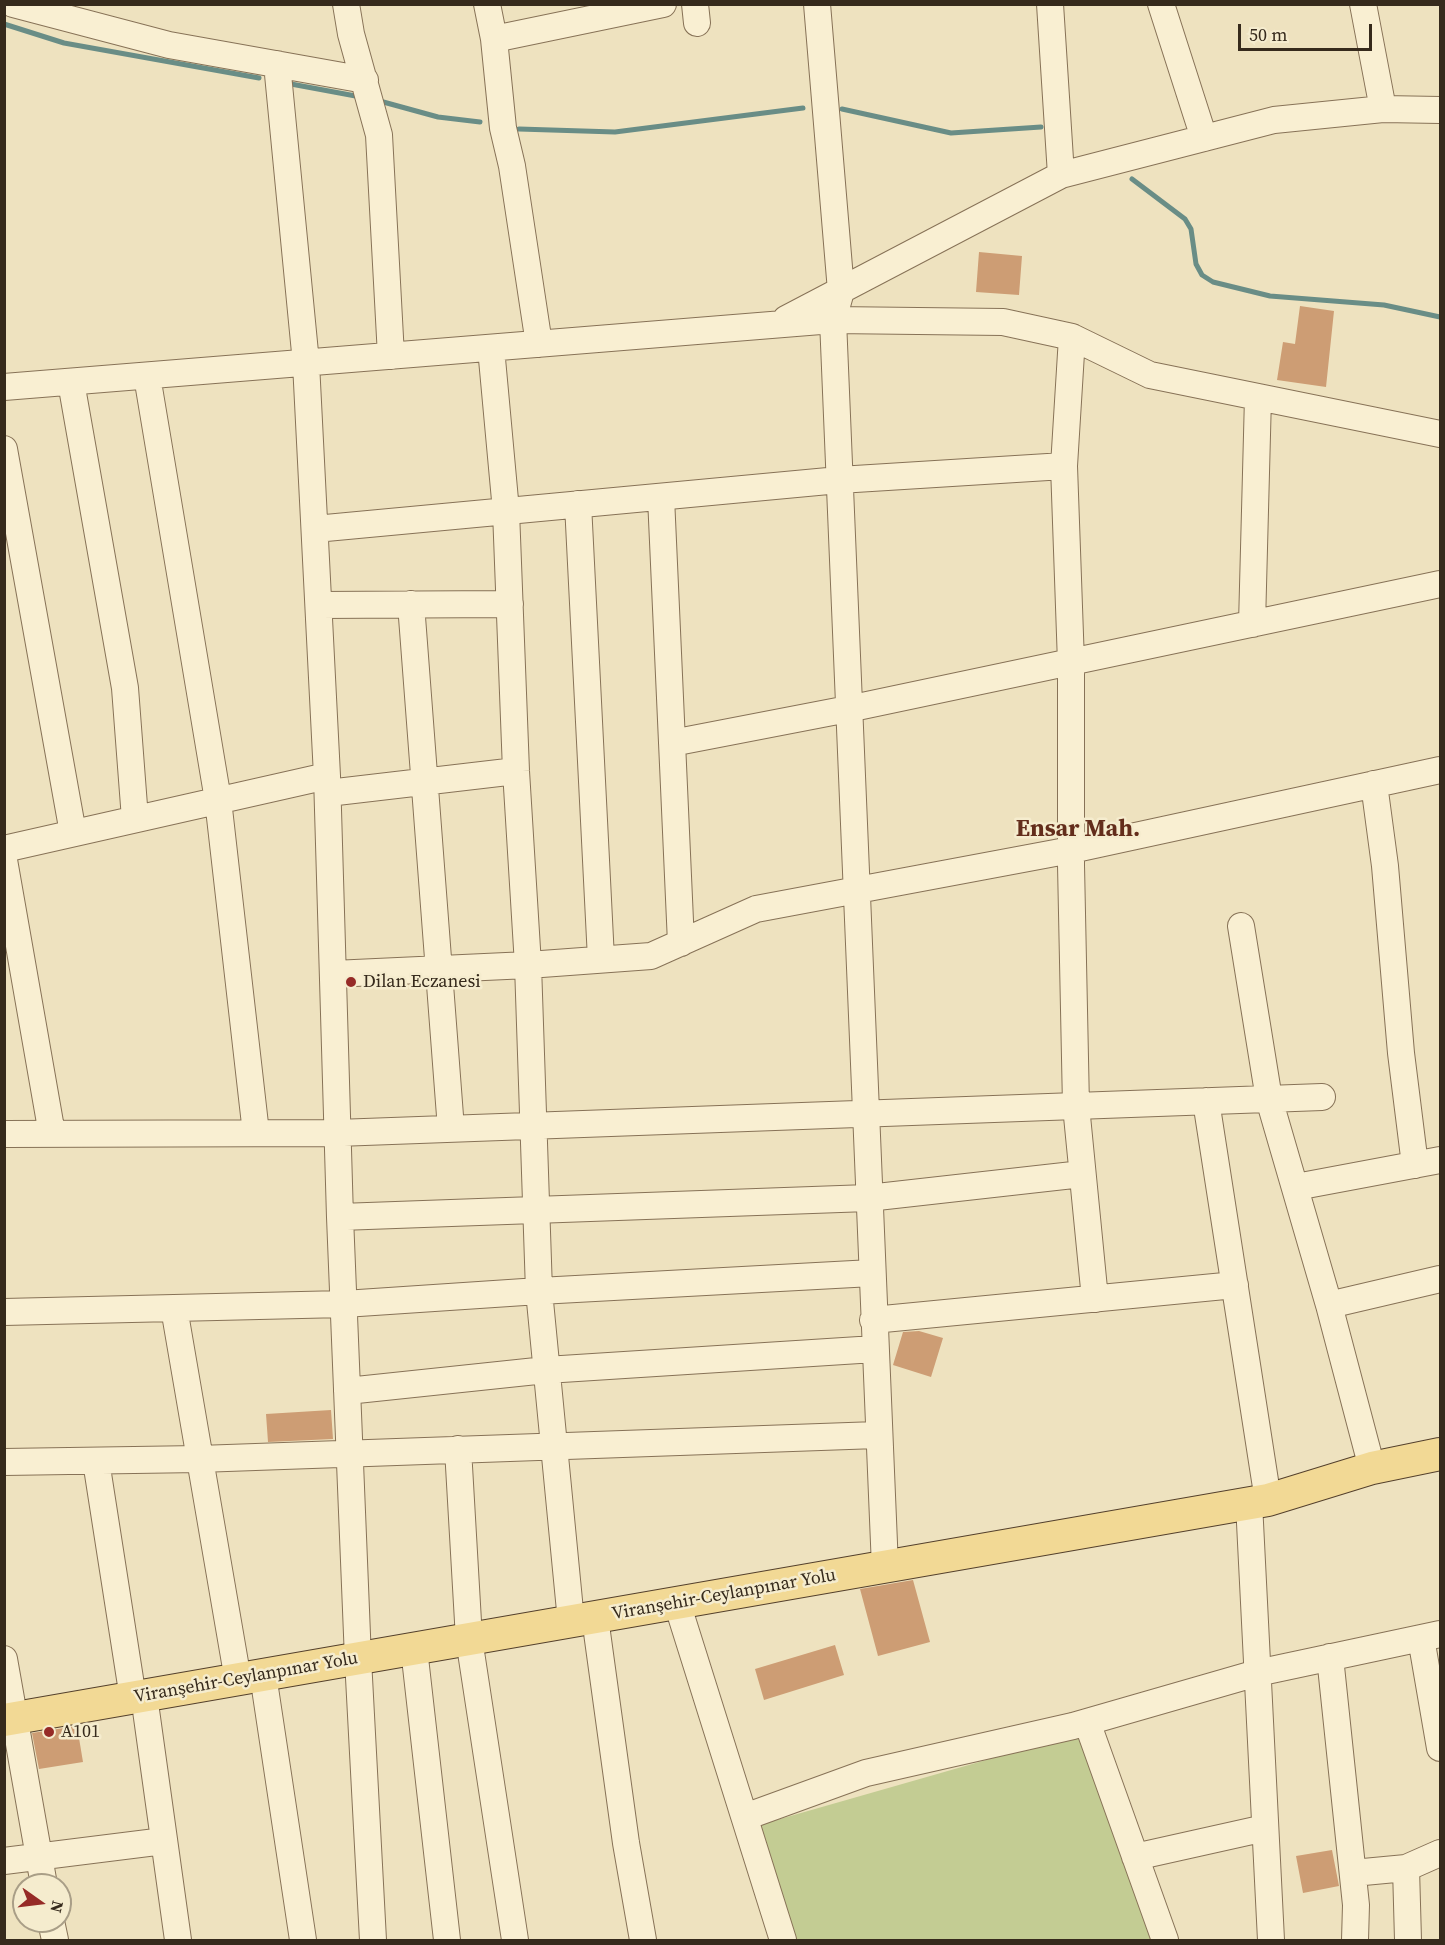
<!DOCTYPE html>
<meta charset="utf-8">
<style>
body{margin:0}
#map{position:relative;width:1445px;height:1945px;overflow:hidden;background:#eee2bf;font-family:"Source Serif 4",serif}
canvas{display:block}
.frame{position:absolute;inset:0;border:6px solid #362a1c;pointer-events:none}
.north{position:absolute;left:12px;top:1873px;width:60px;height:60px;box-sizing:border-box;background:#f5ecce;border:2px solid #a99e87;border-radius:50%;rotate:104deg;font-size:16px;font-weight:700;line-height:24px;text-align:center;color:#362a1c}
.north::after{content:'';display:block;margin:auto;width:21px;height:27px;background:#962b27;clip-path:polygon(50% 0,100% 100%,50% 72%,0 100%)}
.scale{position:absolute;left:1238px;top:24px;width:134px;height:27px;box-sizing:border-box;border:3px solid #362a1c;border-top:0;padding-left:8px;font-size:18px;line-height:21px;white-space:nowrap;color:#362a1c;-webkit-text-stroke:4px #f5ecce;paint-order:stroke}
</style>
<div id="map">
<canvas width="1445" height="1945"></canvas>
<div class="frame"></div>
<div class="north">N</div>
<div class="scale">50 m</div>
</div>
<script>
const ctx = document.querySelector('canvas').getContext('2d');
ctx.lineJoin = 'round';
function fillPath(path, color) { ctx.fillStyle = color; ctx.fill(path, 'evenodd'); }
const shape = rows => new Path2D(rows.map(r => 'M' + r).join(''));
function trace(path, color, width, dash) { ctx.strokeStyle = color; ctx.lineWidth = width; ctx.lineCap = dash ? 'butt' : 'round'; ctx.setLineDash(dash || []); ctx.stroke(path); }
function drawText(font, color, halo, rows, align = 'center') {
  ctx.font = font + ' "Source Serif 4",serif'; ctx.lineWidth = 5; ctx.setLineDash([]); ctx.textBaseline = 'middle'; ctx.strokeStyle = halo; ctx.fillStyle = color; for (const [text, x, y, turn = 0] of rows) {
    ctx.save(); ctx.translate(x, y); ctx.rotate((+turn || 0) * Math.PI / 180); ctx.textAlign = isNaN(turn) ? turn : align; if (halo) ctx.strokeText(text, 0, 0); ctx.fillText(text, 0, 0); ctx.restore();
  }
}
fillPath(shape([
 [1084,1732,1152,1940,794,1940,759,1825]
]), '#c3cc93');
trace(shape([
 [4,24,64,43,259,78],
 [291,84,361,97],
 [376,100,438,117,480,122],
 [842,109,951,133,1041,127],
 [519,129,615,132,803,108],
 [1132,179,1185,219,1191,229,1196,264,1202,275,1213,282,1270,296,1384,305,1440,317]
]), '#698d86', 5);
fillPath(shape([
 [979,252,1022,256,1019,295,976,292],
 [1300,306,1334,311,1326,387,1277,380,1283,342,1295,344],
 [919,1331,943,1338,931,1377,893,1365,903,1332],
 [331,1410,333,1439,268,1442,266,1414],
 [913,1580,930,1642,878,1656,860,1589],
 [835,1645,844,1675,764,1700,755,1669],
 [77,1726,83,1762,39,1769,32,1733],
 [1332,1850,1339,1886,1303,1893,1296,1856]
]), '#cd9d74');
const minor = shape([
 [13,4,169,45,365,80],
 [346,4,351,34,379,135,391,356],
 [487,4,494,39,503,128,512,166,539,344],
 [695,4,697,23],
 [817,4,841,291,833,320,885,1567],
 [1050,4,1061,175],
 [1161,4,1204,138],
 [1363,4,1383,109],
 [494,39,663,4],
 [277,64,306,363,327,776,340,1217,358,1659,373,1940],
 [786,319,1061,175,1274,120,1383,109,1440,110],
 [1072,337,1064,466,1071,663,1071,865,1076,1106,1095,1299],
 [491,348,506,511,516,771,528,965,539,1291,571,1621],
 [147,376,218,800,256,1133],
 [71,382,125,688,135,819],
 [4,387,833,320,1003,322,1072,337,1150,375,1440,434],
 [4,449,73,833],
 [661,497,681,943],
 [578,504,601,959],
 [315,529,839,480,1064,466],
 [411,604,451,1129],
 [319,605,510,604],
 [1252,624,1258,397],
 [672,743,848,709,1440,584],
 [1374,784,1385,866,1401,1053,1415,1165],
 [328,793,516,771],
 [4,849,327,776],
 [4,860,52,1134],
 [1241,926,1269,1099,1329,1305,1372,1468],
 [333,974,528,965,651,956,756,909,1071,850,1440,770],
 [1206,1101,1268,1500],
 [4,1134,337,1133,1322,1097],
 [1296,1187,1440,1160],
 [340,1217,868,1198,1082,1174],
 [1329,1305,1440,1279],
 [174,1308,238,1680],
 [4,1312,344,1304,539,1291,872,1273],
 [873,1320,1235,1285],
 [347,1391,546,1370,875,1349],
 [458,1449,469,1639,515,1940],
 [96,1461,133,1698],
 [4,1462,199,1459,877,1435],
 [1249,1503,1271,1940],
 [677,1603,783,1940],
 [595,1618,626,1843,643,1940],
 [1421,1638,1440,1748],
 [414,1649,447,1940],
 [1330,1657,1356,1905,1355,1940],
 [4,1659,44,1885],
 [263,1675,303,1940],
 [144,1696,178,1940],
 [1087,1722,1165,1940],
 [745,1817,866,1773,1073,1726,1257,1673,1440,1634],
 [1135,1857,1265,1828],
 [4,1861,164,1841],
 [1406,1868,1408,1940],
 [1353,1873,1406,1868,1440,1853],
 [51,1921,55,1940]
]);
const major = shape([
 [4,1720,1268,1500,1372,1468,1440,1454]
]);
trace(minor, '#877257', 28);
trace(major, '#54402c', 34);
trace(minor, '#f9efd2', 26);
trace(major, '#f2d995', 32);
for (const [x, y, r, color] of [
 [351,982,6,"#962b27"],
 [49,1732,6,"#962b27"]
]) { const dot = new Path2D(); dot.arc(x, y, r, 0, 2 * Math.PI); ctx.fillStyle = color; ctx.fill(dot); trace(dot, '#f5ecce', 2); }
drawText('18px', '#362a1c', '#f5ecce', [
 ["Dilan Eczanesi",363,982],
 ["A101",61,1732]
], 'left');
drawText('18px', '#362a1c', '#f5ecce', [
 ["Viranşehir-Ceylanpınar Yolu",724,1595,-10],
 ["Viranşehir-Ceylanpınar Yolu",246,1678,-10]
]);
drawText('bold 24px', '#632d1b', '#f5ecce', [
 ["Ensar Mah.",1078,830]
]);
</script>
